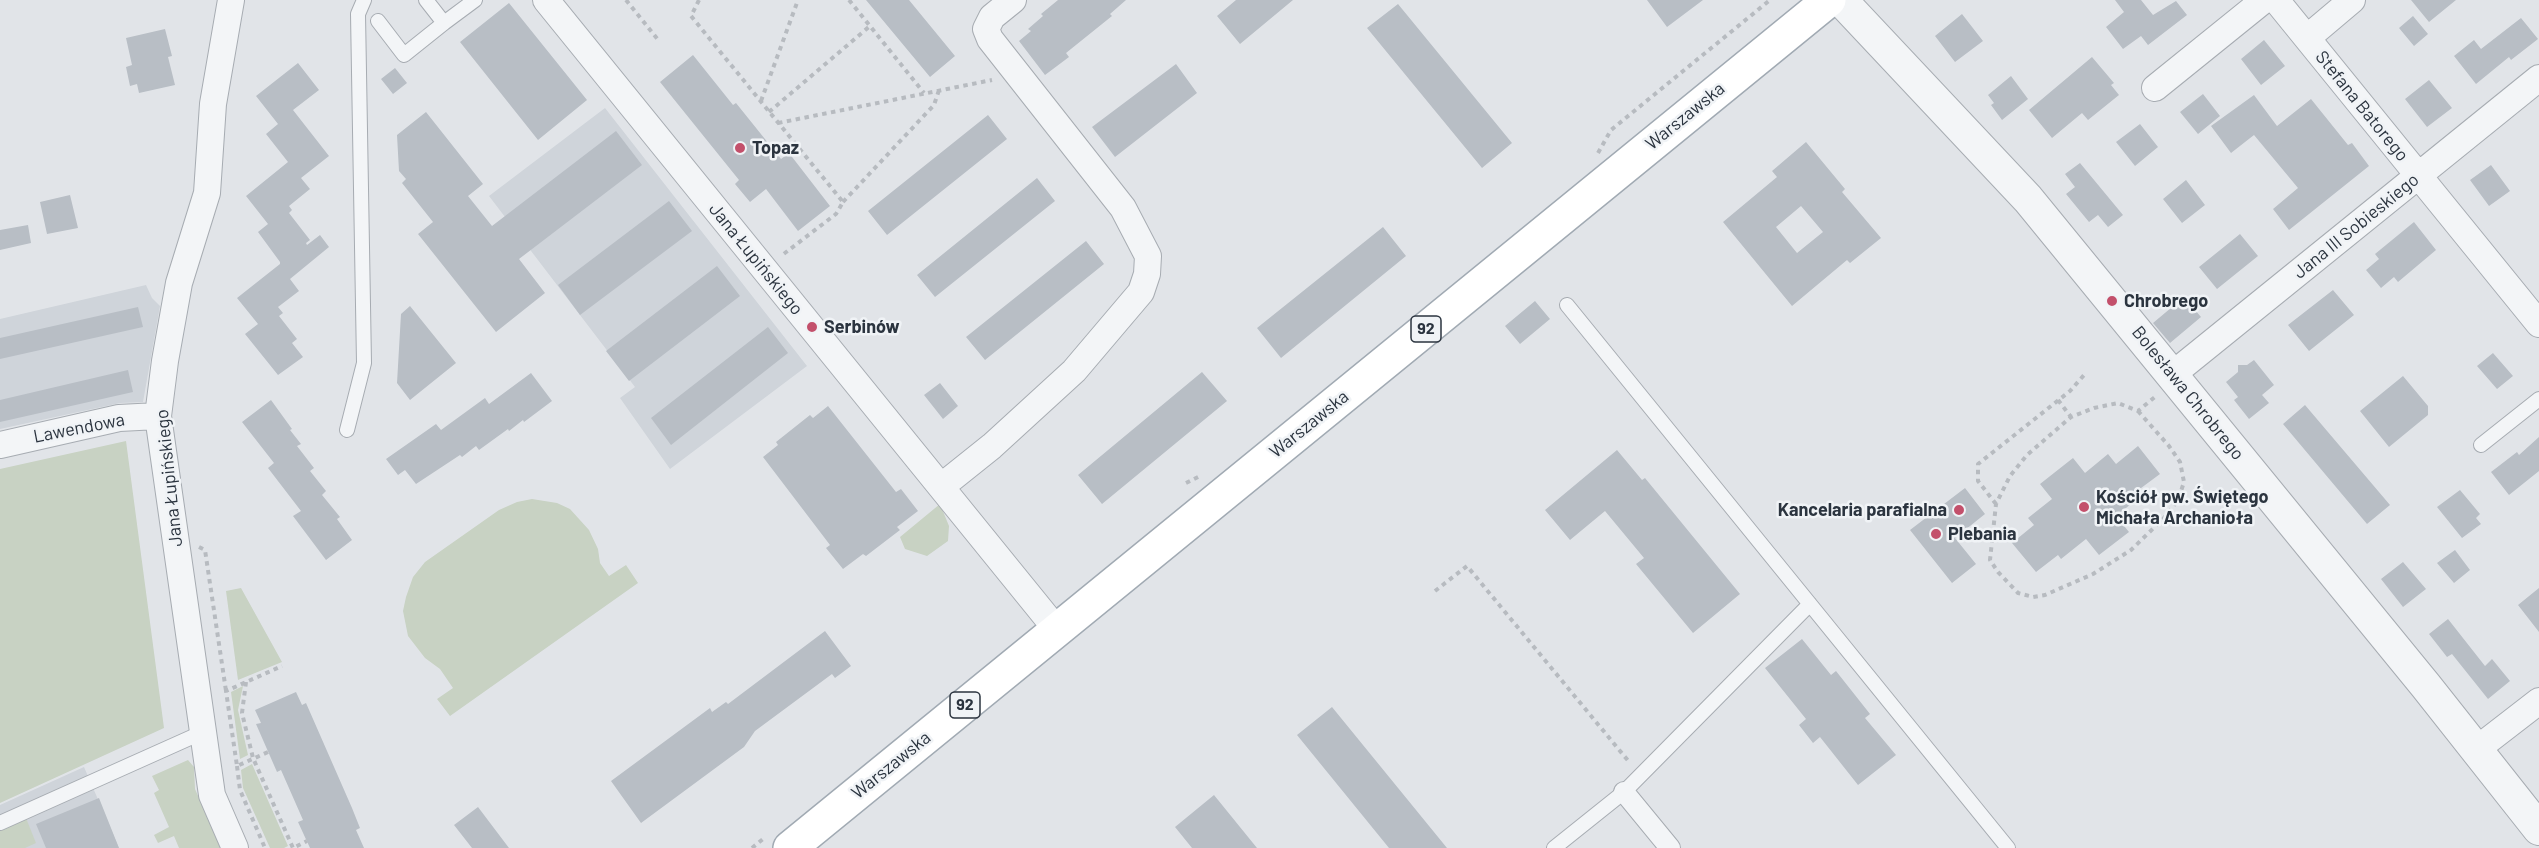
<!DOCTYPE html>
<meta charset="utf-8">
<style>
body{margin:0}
canvas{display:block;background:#e1e4e8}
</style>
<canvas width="2539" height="848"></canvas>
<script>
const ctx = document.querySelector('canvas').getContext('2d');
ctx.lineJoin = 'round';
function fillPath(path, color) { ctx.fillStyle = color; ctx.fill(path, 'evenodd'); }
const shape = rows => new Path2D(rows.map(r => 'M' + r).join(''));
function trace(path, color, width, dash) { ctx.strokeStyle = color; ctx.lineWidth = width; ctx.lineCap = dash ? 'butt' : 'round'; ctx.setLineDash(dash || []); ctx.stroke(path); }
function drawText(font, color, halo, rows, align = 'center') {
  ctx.font = font + ' Barlow,sans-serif'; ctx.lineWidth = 5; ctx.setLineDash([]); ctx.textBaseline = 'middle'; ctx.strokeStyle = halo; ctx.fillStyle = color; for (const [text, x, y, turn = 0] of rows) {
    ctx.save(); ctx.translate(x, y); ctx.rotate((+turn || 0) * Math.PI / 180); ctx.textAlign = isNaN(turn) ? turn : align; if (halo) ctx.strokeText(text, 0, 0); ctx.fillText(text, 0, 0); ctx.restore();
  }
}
fillPath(shape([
 [605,108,807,366,670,469,620,398,635,387,489,196],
 [146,285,152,298,160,306,143,402,120,403,0,429,0,319],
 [84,767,119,848,0,848,0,805]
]), '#cfd4da');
fillPath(shape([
 [126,441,164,728,0,803,0,469],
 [532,499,557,503,570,509,589,530,598,549,600,563,609,576,626,565,638,583,450,716,437,699,453,688,440,669,425,658,408,636,403,611,406,597,413,577,425,562,499,510,517,502],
 [940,504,949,526,948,541,927,556,905,549,900,537],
 [241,588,282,662,238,680,226,591],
 [243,686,238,710,248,755,240,759,231,692],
 [188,760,194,767,195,789,221,848,179,848,174,836,158,843,154,835,169,827,154,793,159,790,152,776],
 [252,764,288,846,284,848,270,848,243,788,241,770],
 [26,818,36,843,25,848,0,848,0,830]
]), '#c8d2c3');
fillPath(shape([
 [866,0,909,0,955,56,930,77],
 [1058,0,1126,0,1110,14,1112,16,1066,53,1069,57,1045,75,1019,41,1031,31,1028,29,1043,16,1041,14],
 [1236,0,1293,0,1240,44,1217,16],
 [1647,0,1703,0,1667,27],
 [2115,0,2141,0,2153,15,2176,1,2187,15,2148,45,2141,36,2123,49,2106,27,2124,12],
 [2411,0,2456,0,2429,22],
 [509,3,587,100,538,140,460,42],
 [1398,4,1512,143,1482,168,1367,28],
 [1962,14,1983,41,1955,62,1935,36],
 [2413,16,2428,34,2414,46,2399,28],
 [2521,18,2538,39,2511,60,2509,57,2476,84,2454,56,2474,40,2481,49],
 [165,29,172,56,168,57,175,85,139,93,137,84,130,86,126,67,132,65,126,38],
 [2264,40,2285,66,2261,85,2241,59],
 [693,55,733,105,736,103,781,159,789,153,830,206,798,231,766,189,750,202,735,184,739,180,660,82],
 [2092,57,2114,83,2111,85,2119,95,2088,120,2082,113,2052,138,2029,110],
 [298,63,319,90,293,110,329,156,301,178,310,189,289,206,292,210,289,213,310,240,306,243,307,245,320,235,329,247,290,279,299,291,278,307,283,313,279,316,297,339,292,343,303,357,278,375,245,334,258,324,237,298,280,264,280,262,258,232,268,224,246,196,288,162,266,134,278,124,256,96],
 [1176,64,1197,93,1115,157,1092,127],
 [395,68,407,83,393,94,381,79],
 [2011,76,2028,99,2002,120,1991,105,1994,103,1988,95],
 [2429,80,2452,108,2427,127,2405,99],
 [2203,94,2220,116,2198,134,2180,112],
 [2254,95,2277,126,2311,99,2348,145,2352,143,2369,166,2289,230,2273,209,2298,188,2254,135,2231,153,2211,126],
 [426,112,483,184,468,196,492,226,616,131,642,165,519,259,545,293,496,332,418,234,433,222,402,183,406,179,399,171,397,135],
 [988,115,1007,139,887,235,868,211],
 [2140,124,2158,147,2135,166,2116,142],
 [1806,142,1845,189,1842,192,1881,238,1850,263,1847,260,1792,306,1723,222,1777,177,1772,171],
 [1801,206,1823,232,1797,253,1776,227],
 [2080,163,2123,215,2108,227,2098,215,2089,222,2066,194,2075,187,2065,174],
 [2491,165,2510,191,2489,206,2470,180],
 [1037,178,1055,201,935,297,917,275],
 [2186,180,2205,205,2182,223,2163,199],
 [70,195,78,228,47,234,40,202],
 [669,201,692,231,580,315,558,285],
 [2414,222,2436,250,2398,282,2394,277,2381,288,2366,270,2379,259,2375,254],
 [28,225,31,243,0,250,0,230],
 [1383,227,1406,256,1281,358,1257,328],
 [2240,234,2258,256,2217,289,2199,267],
 [1086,241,1104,264,985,360,966,337],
 [717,266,740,296,629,381,606,351],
 [2333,290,2354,315,2309,351,2288,325],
 [2184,297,2201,317,2170,343,2153,323],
 [1535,301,1550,319,1520,344,1505,326],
 [410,306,456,363,410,400,397,383,401,314],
 [138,307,143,327,0,359,0,338],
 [768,327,788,353,671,445,651,418],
 [2493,353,2513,376,2497,389,2477,366],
 [2254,360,2274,385,2262,395,2269,403,2249,419,2234,400,2238,397,2226,382,2238,372,2238,365,2247,365],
 [128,370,133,392,0,422,0,400],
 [1202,372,1227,401,1102,504,1078,475],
 [531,373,552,401,524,422,523,420,509,431,508,429,479,450,476,446,462,457,460,455,416,484,405,470,398,475,386,459,436,424,441,430,485,398,489,404],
 [2403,376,2428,406,2428,415,2389,447,2360,411],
 [940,383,958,406,943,419,924,395],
 [271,400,292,429,290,430,301,444,297,446,314,468,310,471,326,491,322,495,340,517,337,519,352,540,326,560,293,516,301,511,268,468,274,463,242,422],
 [2305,405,2390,505,2367,524,2283,424],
 [828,406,896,492,901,489,918,511,897,527,900,530,866,556,863,554,843,569,826,548,830,545,763,457,778,445,776,442,810,415,813,418],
 [2539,437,2539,471,2509,495,2491,472,2517,452,2519,455],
 [2138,446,2160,474,2137,491,2141,496,2116,516,2129,532,2099,555,2086,539,2061,559,2058,555,2036,572,2012,543,2034,525,2028,518,2052,499,2040,484,2073,458,2085,473,2108,454,2116,464],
 [1617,450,1642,480,1645,478,1740,594,1693,633,1636,564,1644,558,1605,511,1570,540,1545,510],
 [1965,488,1985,514,1955,538,1976,564,1952,583,1910,530],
 [2460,490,2480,514,2476,518,2481,524,2462,538,2437,507],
 [2455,550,2470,570,2454,583,2437,563],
 [2403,562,2426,589,2403,607,2381,579],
 [2539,588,2539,632,2518,605],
 [2448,619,2485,666,2492,659,2510,681,2488,699,2452,654,2447,657,2429,634],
 [825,631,851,666,835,678,832,674,755,731,744,747,641,823,611,781,710,708,712,712,726,702,728,704],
 [1802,639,1831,675,1836,671,1870,714,1865,718,1896,755,1858,785,1820,737,1813,743,1799,725,1806,719,1765,668],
 [296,692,302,705,306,703,352,808,360,828,356,830,364,848,310,848,298,822,303,820,281,770,277,772,256,724,261,723,255,710],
 [1332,707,1447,848,1389,848,1297,735],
 [1214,795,1257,848,1192,848,1175,827],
 [99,798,119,848,46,848,36,824],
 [478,807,509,848,472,848,454,825]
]), '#b8bec5');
const service = shape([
 [426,0,444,23,475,0],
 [378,21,404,55,444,23],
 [1567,305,2008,848],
 [347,430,364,363,358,14,364,0],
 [2481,445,2539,399],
 [0,823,201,733],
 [1554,848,1624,792,1810,604]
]);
const pedestrian = shape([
 [1624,792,1670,848]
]);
const minor = shape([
 [231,0,213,104,207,193,179,283,165,361,158,416,212,795,235,848],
 [546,0,1057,630],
 [2276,0,2539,324],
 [2307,38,2352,0],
 [2155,88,2264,0],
 [2173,374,2539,78],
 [0,445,119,418,158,416],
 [942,486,992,446,1074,371,1141,292,1147,274,1148,256,1123,208,990,39,986,29,992,17,1013,0],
 [2477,749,2539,701]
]);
const tertiary = shape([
 [1841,0,2028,199,2426,686,2539,829]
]);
const primary = shape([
 [790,848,1829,0]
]);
trace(service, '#a7acb2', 16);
trace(pedestrian, '#a7acb2', 22);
trace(minor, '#a7acb2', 28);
trace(tertiary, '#a7acb2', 34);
trace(primary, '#a1aab3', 36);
trace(shape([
 [626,0,659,41],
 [699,0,691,16,843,202,836,214,781,256],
 [849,0,924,93],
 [761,101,798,0],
 [769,112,870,26],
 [778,123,992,80],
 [1598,153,1611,130,1770,0],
 [843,202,934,105,939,90],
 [2058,400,2071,417],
 [2138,411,2169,446,2180,462,2184,482,2178,500,2164,518,2131,550,2093,574,2045,595,2033,597,2018,593,1998,572,1990,560,1996,504,2010,476,2027,455,2071,417,2094,408,2118,403,2138,411,2156,396],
 [1186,483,1202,475],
 [1996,504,1978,481,1978,464,2070,391,2084,375],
 [199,547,205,550,226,691],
 [1435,591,1467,566,1630,763],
 [246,682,242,713,253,758,293,848,307,841],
 [268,752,237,766,226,691,282,666],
 [237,766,240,790,265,848],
 [752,848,763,839]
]), '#b7bbc0', 4, [4.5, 4.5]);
trace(service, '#f3f5f7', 14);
trace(pedestrian, '#f3f5f7', 20);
trace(minor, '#f3f5f7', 26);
trace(tertiary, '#f3f5f7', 32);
trace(primary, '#fff', 33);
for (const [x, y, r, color] of [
 [740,148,6,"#c3506b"],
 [2112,301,6,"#c3506b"],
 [812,327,6,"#c3506b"],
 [2084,507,6,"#c3506b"],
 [1959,510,6,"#c3506b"],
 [1936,534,6,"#c3506b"]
]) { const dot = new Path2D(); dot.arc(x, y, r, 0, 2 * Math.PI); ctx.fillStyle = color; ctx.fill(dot); trace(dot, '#f0f3f6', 2); }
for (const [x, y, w] of [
 [1426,329,30],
 [965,705,30]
]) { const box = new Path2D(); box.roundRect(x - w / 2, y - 13, w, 26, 4.5); ctx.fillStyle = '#f0f3f6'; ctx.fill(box); trace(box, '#2b343f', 1.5); }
drawText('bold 16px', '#2b343f', null, [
 ["92",1426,329],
 ["92",965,705]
]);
drawText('18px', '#2b343f', '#f0f3f6', [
 ["Stefana Batorego",2362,106,51],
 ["Warszawska",1685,116,-39],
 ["Jana III Sobieskiego",2356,226,-39],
 ["Jana Łupińskiego",756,259,51],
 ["Bolesława Chrobrego",2188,393,51],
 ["Warszawska",1309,424,-39],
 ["Lawendowa",79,428,-11],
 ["Jana Łupińskiego",169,478,-96],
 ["Warszawska",891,765,-39]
]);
drawText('bold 18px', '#2b343f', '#f0f3f6', [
 ["Topaz",752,148],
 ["Chrobrego",2124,301],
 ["Serbinów",824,327],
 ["Kościół pw. Świętego",2096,497],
 ["Michała Archanioła",2096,518],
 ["Kancelaria parafialna",1947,510,"right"],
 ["Plebania",1948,534]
], 'left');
</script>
